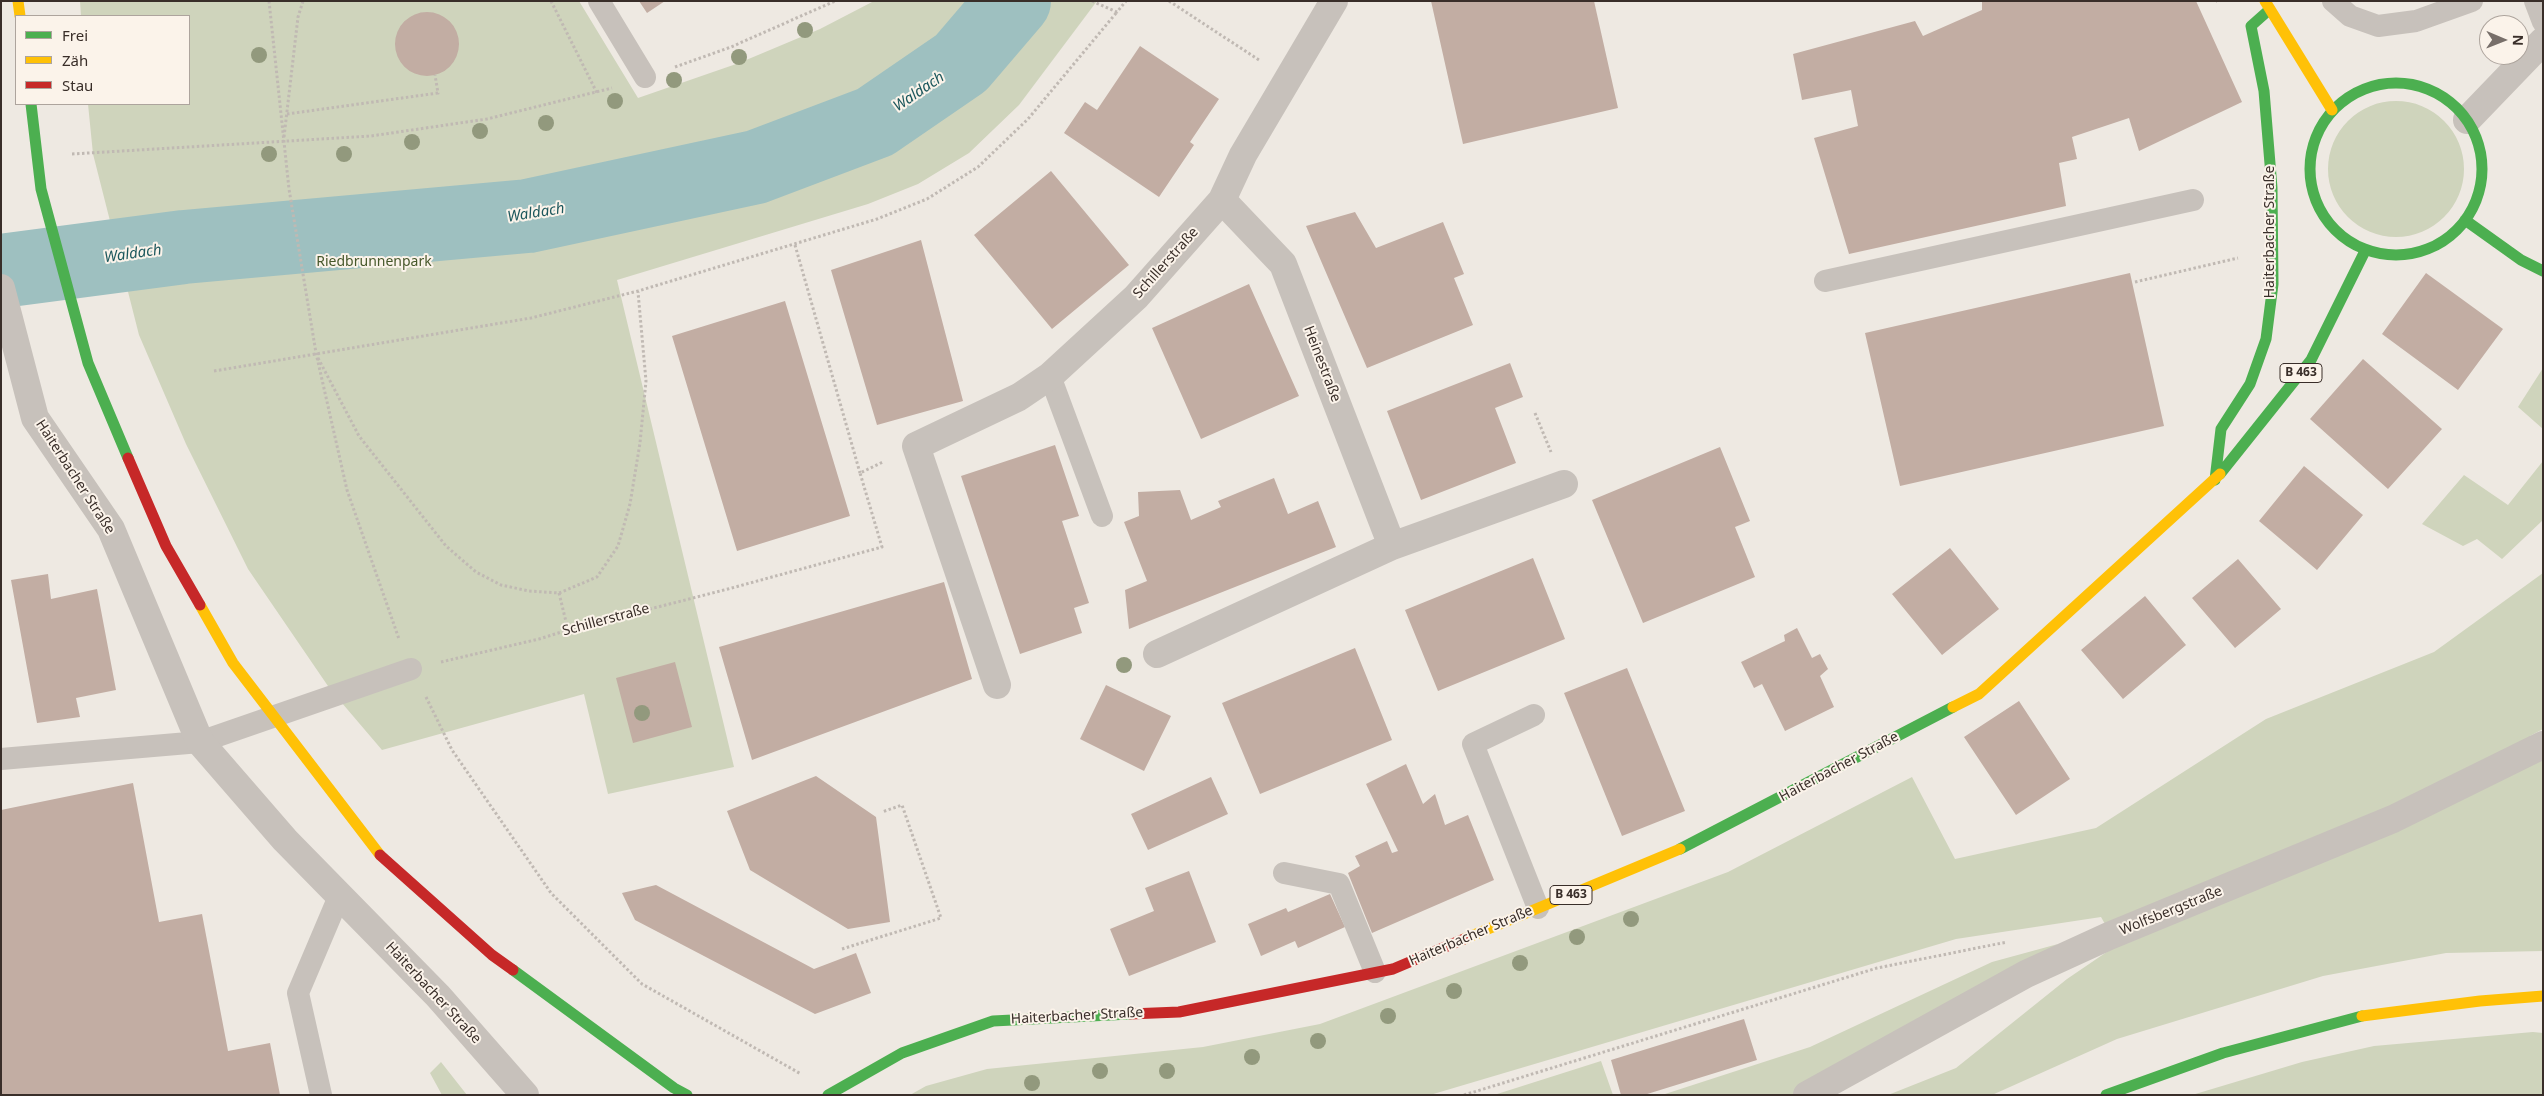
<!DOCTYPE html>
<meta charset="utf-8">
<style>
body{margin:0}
#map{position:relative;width:2544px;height:1096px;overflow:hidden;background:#eee9e2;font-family:"Noto Sans",sans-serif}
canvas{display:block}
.frame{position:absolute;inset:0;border:2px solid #392e29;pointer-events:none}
.legend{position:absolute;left:15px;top:15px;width:175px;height:90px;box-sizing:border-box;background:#fbf3ea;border:1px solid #ada49d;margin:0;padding:6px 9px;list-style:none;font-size:15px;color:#392e29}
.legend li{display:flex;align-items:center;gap:10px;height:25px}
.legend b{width:25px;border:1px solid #ada49d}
.north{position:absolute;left:2479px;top:15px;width:50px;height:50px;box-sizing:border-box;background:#fbf3ea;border:1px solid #ada49d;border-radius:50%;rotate:91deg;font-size:14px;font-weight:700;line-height:20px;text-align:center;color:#392e29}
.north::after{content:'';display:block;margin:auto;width:18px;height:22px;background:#786f6a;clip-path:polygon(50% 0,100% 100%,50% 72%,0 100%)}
</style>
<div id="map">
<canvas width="2544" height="1096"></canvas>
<div class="frame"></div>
<ul class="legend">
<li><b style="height:6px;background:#4caf50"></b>Frei</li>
<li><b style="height:6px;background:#ffc107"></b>Zäh</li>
<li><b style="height:6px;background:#c62828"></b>Stau</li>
</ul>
<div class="north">N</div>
</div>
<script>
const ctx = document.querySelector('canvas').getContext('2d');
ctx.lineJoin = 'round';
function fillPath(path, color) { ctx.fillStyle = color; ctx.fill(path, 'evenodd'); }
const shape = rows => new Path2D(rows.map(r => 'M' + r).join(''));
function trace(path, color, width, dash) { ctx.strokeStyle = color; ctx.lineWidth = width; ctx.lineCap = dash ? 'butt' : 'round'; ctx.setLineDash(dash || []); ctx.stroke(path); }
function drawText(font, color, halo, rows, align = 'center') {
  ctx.font = font + ' "Noto Sans",sans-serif'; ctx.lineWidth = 4; ctx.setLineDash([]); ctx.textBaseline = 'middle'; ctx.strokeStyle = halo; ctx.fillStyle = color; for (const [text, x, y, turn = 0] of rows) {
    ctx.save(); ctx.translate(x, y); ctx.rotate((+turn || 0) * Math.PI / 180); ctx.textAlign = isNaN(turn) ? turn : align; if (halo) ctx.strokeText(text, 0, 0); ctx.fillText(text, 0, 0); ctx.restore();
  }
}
fillPath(shape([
 [80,1,579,1,638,98,739,63,820,29,874,1,1097,1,1019,105,969,153,918,184,868,204,617,280,734,767,608,794,584,694,382,750,330,689,248,569,186,444,139,335,93,154,88,104,189,104,189,16,81,16],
 '2328 169a68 68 0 1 1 136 0a68 68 0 1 1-136 0Z',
 [2543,368,2543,429,2518,407],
 [2543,461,2543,520,2502,559,2477,539,2463,546,2422,524,2464,475,2508,505],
 [2543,573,2543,729,2530,736,2543,750,2543,951,2446,953,2323,976,2117,1039,1992,1095,1888,1095,1956,1068,2067,979,2117,945,2101,917,1956,939,1430,1095,910,1095,926,1086,987,1069,1203,1047,1320,1024,1728,872,1912,777,1955,859,2096,828,2266,719,2434,652],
 [2058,944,1795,1095,1662,1095,1810,1047,1992,962],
 [2533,1032,2543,1033,2543,1095,2192,1095,2302,1062,2374,1046],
 [1601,1061,1613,1095,1494,1095],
 [441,1062,467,1095,442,1095,430,1073]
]), '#cfd4bc');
trace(shape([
 [1,271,184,247,528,216,756,167,875,122,961,63,1014,1]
]), '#9ec0c0', 74);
fillPath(shape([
 [639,1,665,1,647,13],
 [1431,1,1594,1,1618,108,1463,144],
 [1982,1,2196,1,2242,102,2139,151,2129,118,2072,137,2077,159,2059,163,2066,206,1849,254,1814,138,1858,126,1851,90,1802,100,1793,54,1915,21,1923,36,1982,10],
 '395 44a32 32 0 1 1 64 0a32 32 0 1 1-64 0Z',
 [1140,46,1219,99,1190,142,1194,145,1159,197,1064,133,1085,102,1097,110],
 [1051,171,1129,265,1052,329,974,235],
 [1355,212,1376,248,1443,222,1464,274,1454,278,1473,325,1367,368,1306,226],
 [921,240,963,401,877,425,831,270],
 [2130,273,2164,426,1900,486,1865,333],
 [2426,273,2503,329,2458,390,2382,334],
 [1249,284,1299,396,1201,439,1152,328],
 [785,301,850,516,737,551,672,336],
 [2363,359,2442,429,2388,489,2310,419],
 [1510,363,1523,397,1495,408,1516,463,1421,500,1387,411],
 [1055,445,1079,516,1062,521,1089,603,1074,608,1082,633,1020,654,961,476],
 [1720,447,1750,521,1735,527,1755,577,1643,623,1592,500],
 [2304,466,2363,515,2317,570,2259,521],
 [1274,478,1288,514,1318,501,1336,547,1129,629,1125,590,1147,581,1124,522,1139,516,1138,492,1180,490,1191,520,1221,507,1218,501],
 [1950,548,1999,609,1942,655,1892,594],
 [1533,558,1565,639,1438,691,1405,610],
 [2238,559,2281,609,2235,648,2192,598],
 [48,574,51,599,97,589,116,690,76,698,80,717,37,723,11,580],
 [944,582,972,679,752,760,719,647],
 [2145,596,2186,645,2123,699,2081,650],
 [1797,628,1812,658,1820,654,1828,669,1820,676,1834,707,1785,731,1762,684,1754,688,1741,662,1785,641,1784,635],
 [1355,648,1392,740,1260,794,1222,703],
 [675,662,692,727,633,743,616,678],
 [1627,668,1685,811,1622,836,1564,693],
 [1106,685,1171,716,1144,771,1080,739],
 [2019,701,2070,779,2016,815,1964,737],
 [1406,764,1423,804,1435,794,1445,825,1468,815,1494,880,1372,933,1348,873,1360,866,1355,856,1387,841,1392,853,1398,851,1366,784],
 [816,776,876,817,890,922,848,929,750,870,727,811],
 [1211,777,1228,814,1148,850,1131,814],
 [133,783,159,922,202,914,228,1051,270,1043,280,1095,1,1095,1,810],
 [1189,871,1216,942,1129,976,1110,929,1154,911,1145,888],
 [656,885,814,969,856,953,871,993,815,1014,635,920,622,893],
 [1330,894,1345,927,1298,948,1295,941,1261,956,1248,924,1286,908,1288,912],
 [1744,1019,1757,1060,1644,1095,1621,1095,1611,1060]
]), '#c2ada3');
trace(shape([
 [269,1,289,189,316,353,347,490,399,639],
 [551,1,597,93],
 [1092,1,1117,12,1126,1],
 [1169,1,1259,60],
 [2216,1,2217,1],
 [675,67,731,47,835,1],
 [287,114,438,93,435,75],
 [284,137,298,17,303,1],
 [72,154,371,136,487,119,612,88],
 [795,245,860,473],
 [2135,282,2238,258],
 [318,358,359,436,446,546,476,572,501,585,529,591,559,593,597,577,618,546,630,504,640,443,646,381,638,292],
 [214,371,531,318,638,291,877,219,927,199,978,167,1028,119,1117,12],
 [1535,413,1551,452],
 [559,593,568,630],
 [441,662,539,639,568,630,728,589,882,547,860,473,883,462],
 [426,697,452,750,551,893,642,984,801,1074],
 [842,949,941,918,902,805,882,812],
 [1464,1095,1877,968,2007,942]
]), '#c0b9b3', 3, [2.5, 2.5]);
trace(shape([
 [599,1,645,77],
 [2333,1,2350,16,2378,26,2416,21,2472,1],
 [2535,1,2543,22],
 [1825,281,2193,200],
 [1050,376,1102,516],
 [1534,715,1473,744,1538,908],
 [1,759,200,742,411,669],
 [1284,873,1339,884,1375,972],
 [321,1095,298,993,340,894]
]), '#c7c1bb', 22);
trace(shape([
 [2467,120,2543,41],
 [1,288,35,418,111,529,200,742,285,840,438,996,525,1095],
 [1392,546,1564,484],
 [1157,654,1392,546,1283,264,1222,200],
 [997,685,916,446,1019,397,1050,376,1136,297,1222,200,1243,155,1334,1],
 [1807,1095,2026,974,2109,936,2393,819,2543,745]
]), '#c7c1bb', 28);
trace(shape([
 '2310 169a86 86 0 1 1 172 0a86 86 0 1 1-172 0Z',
 [2465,220,2521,260,2543,271],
 [2220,474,2311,360,2365,251],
 [2215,480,2221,429,2250,384,2266,339,2273,284,2272,188,2264,91,2251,26,2269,10],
 [1680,849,1953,707],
 [828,1095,902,1053,993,1021,1130,1014],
 [2106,1095,2223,1053,2362,1016]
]), '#4caf50', 11);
trace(shape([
 [18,1,20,16],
 [2265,1,2332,110],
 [1953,707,1979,694,2220,474],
 [1464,939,1680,849],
 [2362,1016,2480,1001,2543,996]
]), '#ffc107', 11);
trace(shape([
 [1130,1014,1179,1012,1393,969,1464,939]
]), '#c62828', 11);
trace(shape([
 [31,104,41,189,88,363,128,458],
 [513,970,674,1088,687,1095]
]), '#4caf50', 11);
trace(shape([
 [200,605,233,663,380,855]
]), '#ffc107', 11);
trace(shape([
 [128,458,166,546,200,605],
 [380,855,492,955,513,970]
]), '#c62828', 11);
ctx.fillStyle = '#92997d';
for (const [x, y] of [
 [805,30],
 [259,55],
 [739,57],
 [674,80],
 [615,101],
 [546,123],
 [480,131],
 [412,142],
 [269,154],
 [344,154],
 [1124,665],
 [642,713],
 [1631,919],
 [1577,937],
 [1520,963],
 [1454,991],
 [1388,1016],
 [1318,1041],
 [1252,1057],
 [1100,1071],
 [1167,1071],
 [1032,1083]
]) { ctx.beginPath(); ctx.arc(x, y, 8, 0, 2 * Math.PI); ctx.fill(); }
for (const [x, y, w] of [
 [2301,373,42],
 [1571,895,42]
]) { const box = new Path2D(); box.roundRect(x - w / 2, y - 9.5, w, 19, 4); ctx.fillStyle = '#fbf3ea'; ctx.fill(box); trace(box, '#392e29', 1); }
drawText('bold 12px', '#392e29', null, [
 ["B 463",2301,373],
 ["B 463",1571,895]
]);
drawText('14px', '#392e29', '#fbf3ea', [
 ["Haiterbacher Straße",2270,232,-90],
 ["Schillerstraße",1166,263,-48],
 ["Heinestraße",1322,364,69],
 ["Haiterbacher Straße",75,477,57],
 ["Schillerstraße",606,620,-15],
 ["Haiterbacher Straße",1839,767,-28],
 ["Wolfsbergstraße",2171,911,-22],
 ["Haiterbacher Straße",1471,936,-23],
 ["Haiterbacher Straße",433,993,47],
 ["Haiterbacher Straße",1077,1016,-3]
]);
drawText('14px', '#47582b', '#fbf3ea', [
 ["Riedbrunnenpark",374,262]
]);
drawText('italic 15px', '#1c575c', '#fbf3ea', [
 ["Waldach",919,92,-34],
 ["Waldach",536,213,-9],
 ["Waldach",133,254,-8]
]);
</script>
